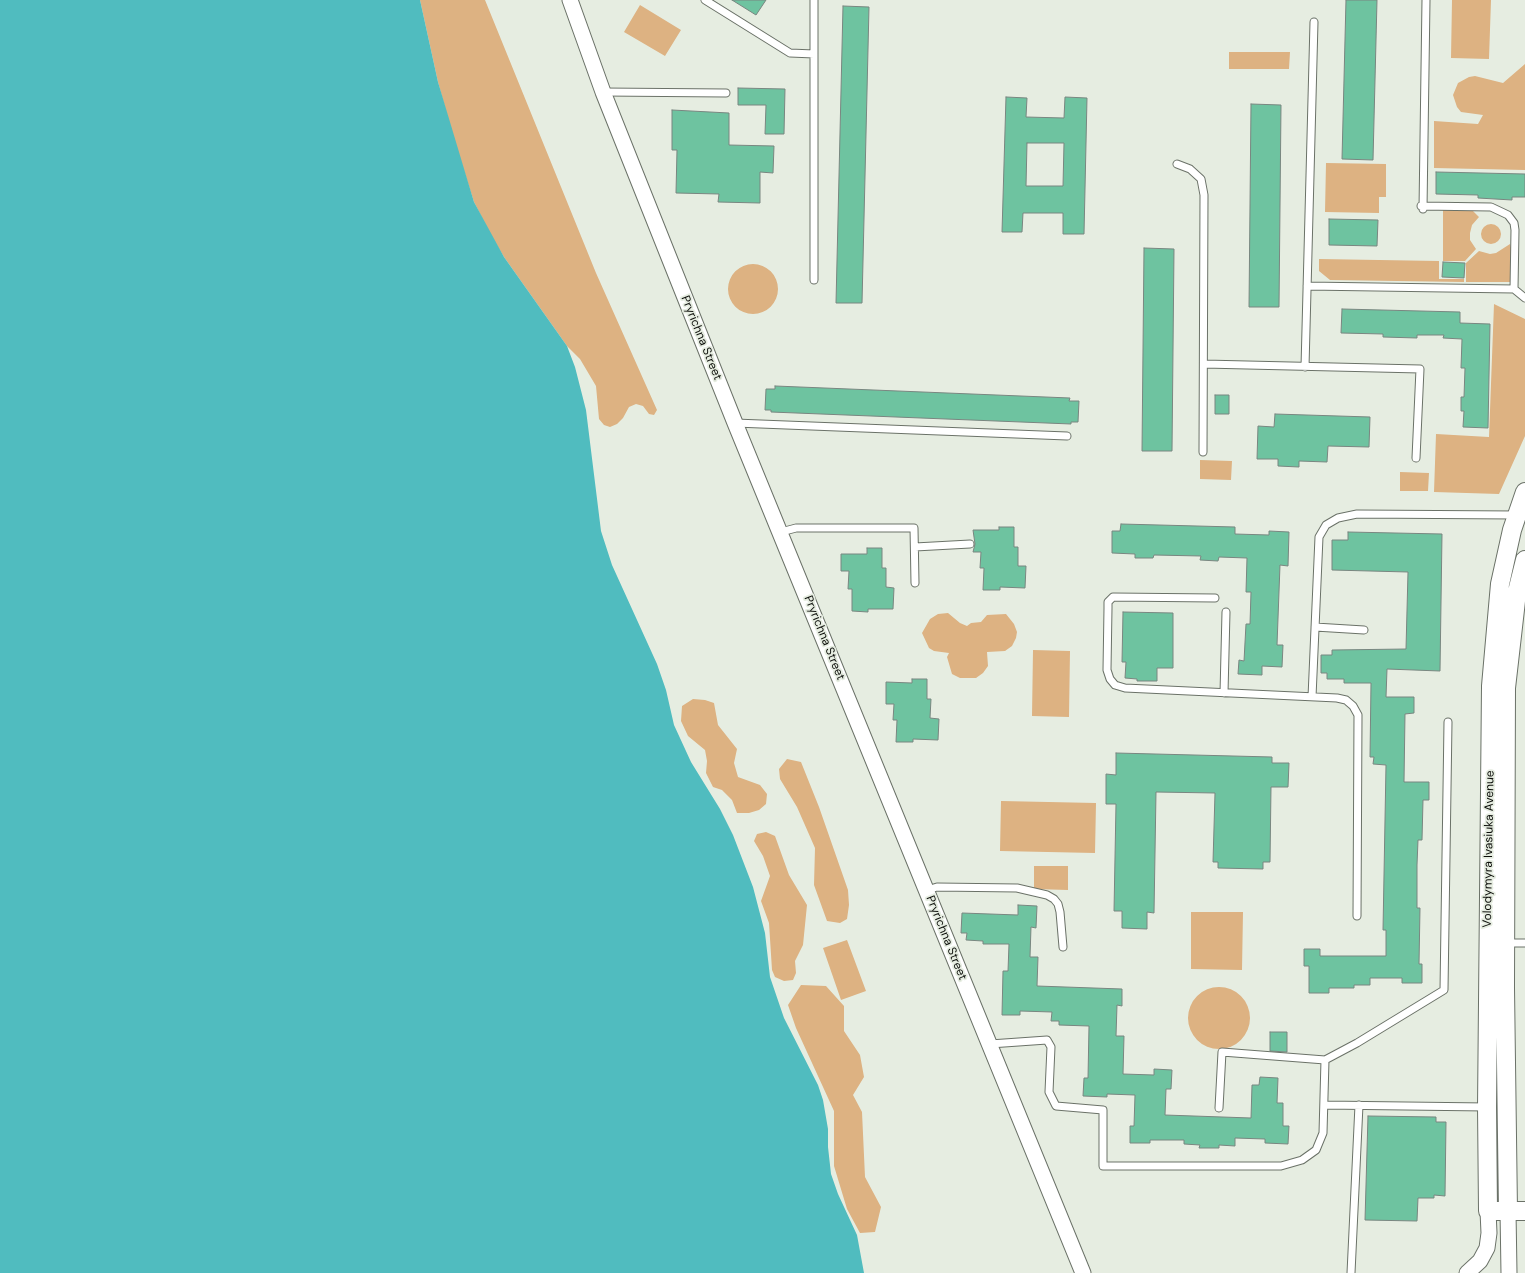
<!DOCTYPE html>
<style>
body{margin:0}
canvas{display:block;background:#e6ede1}
</style>
<canvas width="1525" height="1273"></canvas>
<script>
const ctx = document.querySelector('canvas').getContext('2d');
ctx.lineJoin = 'round';
function fillPath(path, color) { ctx.fillStyle = color; ctx.fill(path, 'evenodd'); }
const shape = rows => new Path2D(rows.map(r => 'M' + r).join(''));
function trace(path, color, width, dash) { ctx.strokeStyle = color; ctx.lineWidth = width; ctx.lineCap = dash ? 'butt' : 'round'; ctx.setLineDash(dash || []); ctx.stroke(path); }
function drawText(font, color, halo, rows, align = 'center') {
  ctx.font = font + ' "DM Sans",sans-serif'; ctx.lineWidth = 3.5; ctx.setLineDash([]); ctx.textBaseline = 'middle'; ctx.strokeStyle = halo; ctx.fillStyle = color; for (const [text, x, y, turn = 0] of rows) {
    ctx.save(); ctx.translate(x, y); ctx.rotate((+turn || 0) * Math.PI / 180); ctx.textAlign = isNaN(turn) ? turn : align; if (halo) ctx.strokeText(text, 0, 0); ctx.fillText(text, 0, 0); ctx.restore();
  }
}
fillPath(shape([
 [420,0,485,0,596,273,657,410,654,415,649,414,643,406,636,404,629,407,623,418,617,424,610,427,604,425,599,419,596,386,580,359,567,346,504,257,491,235,474,202,453,136,438,82],
 [1452,0,1491,0,1489,59,1451,58],
 [640,5,681,30,665,56,624,32],
 [1229,52,1290,52,1289,69,1229,69],
 [1525,64,1525,170,1434,168,1434,121,1478,124,1483,115,1461,112,1457,107,1453,95,1458,83,1469,77,1475,76,1503,83],
 [1326,163,1386,164,1386,197,1379,197,1379,213,1325,212],
 [1443,207,1470,208,1479,217,1472,225,1470,233,1470,240,1476,249,1465,261,1443,261],
 '1481 234a10 10 0 1 1 20 0a10 10 0 1 1-20 0Z',
 [1510,244,1514,260,1512,282,1466,282,1466,263,1479,251,1490,254,1496,253],
 [1319,259,1439,261,1439,279,1464,279,1464,282,1330,280,1319,271],
 '728 289a25 25 0 1 1 50 0a25 25 0 1 1-50 0Z',
 [1494,304,1525,319,1525,436,1499,494,1434,492,1436,434,1489,437],
 [1200,460,1232,461,1231,480,1200,479],
 [1400,472,1429,473,1428,491,1400,491],
 [948,613,960,623,967,626,971,623,981,622,987,615,1006,614,1014,624,1017,632,1016,638,1012,646,1005,651,987,652,988,666,983,673,976,678,960,678,952,674,947,657,949,653,934,651,929,648,922,633,930,619,938,614],
 [1033,650,1070,651,1069,717,1032,716],
 [693,699,705,700,714,703,718,725,737,749,734,763,738,777,760,785,767,794,766,804,759,810,749,813,737,813,732,800,722,790,713,787,706,773,707,761,705,750,688,736,681,721,682,706],
 [787,759,801,762,819,807,848,890,849,905,847,919,840,923,827,921,814,885,815,848,797,807,780,779,779,769],
 [1001,801,1096,803,1095,853,1000,851],
 [766,832,775,836,789,875,807,905,803,945,795,961,796,973,793,980,784,981,775,977,772,970,769,923,761,901,770,876,763,856,754,841,757,834],
 [1034,866,1068,866,1068,890,1034,889],
 [1191,912,1243,912,1242,970,1191,969],
 [847,940,866,991,841,1000,823,948],
 [801,985,826,986,844,1006,844,1031,860,1055,864,1077,853,1095,862,1112,865,1177,881,1207,875,1232,860,1233,847,1209,834,1166,834,1111,796,1028,788,1005],
 '1188 1018a31 31 0 1 1 62 0a31 31 0 1 1-62 0Z'
]), '#ddb282');
fillPath(shape([
 [0,0,420,0,438,82,474,202,504,257,567,346,575,367,586,410,601,531,612,565,657,664,666,690,674,725,691,762,720,809,733,835,753,887,765,933,770,977,784,1018,818,1085,823,1100,828,1129,828,1147,831,1174,838,1194,857,1235,864,1273,0,1273]
]), '#50bcbf');
const building = shape([
 [732,0,766,0,756,15,732,0],
 [1346,0,1377,0,1373,160,1342,159,1346,0],
 [843,6,869,7,862,303,836,303,843,6],
 [738,88,785,89,784,134,765,134,766,105,738,105,738,88],
 [1006,97,1027,98,1026,117,1064,118,1065,97,1087,98,1084,234,1063,234,1063,213,1023,213,1022,232,1002,232,1006,97],
 [1027,143,1064,143,1063,186,1026,186,1027,143],
 [1251,104,1281,105,1279,307,1249,307,1251,104],
 [672,110,729,113,729,145,774,146,773,173,760,172,760,203,718,202,719,194,676,193,677,150,672,150,672,110],
 [1436,172,1525,174,1525,197,1512,197,1512,200,1478,198,1478,195,1436,194,1436,172],
 [1329,219,1378,220,1377,246,1329,245,1329,219],
 [1144,248,1174,249,1172,451,1142,451,1144,248],
 [1443,262,1465,263,1464,278,1442,277,1443,262],
 [1342,309,1460,312,1460,323,1490,324,1488,428,1463,427,1464,411,1461,411,1461,397,1464,397,1465,368,1461,368,1462,339,1443,338,1444,335,1417,335,1417,338,1383,337,1383,334,1341,333,1342,309],
 [775,386,1070,398,1069,401,1079,401,1078,422,1071,422,1071,424,771,412,771,410,765,410,766,389,775,389,775,386],
 [1215,395,1229,395,1229,414,1215,414,1215,395],
 [1275,414,1370,417,1369,447,1328,446,1327,462,1299,461,1299,467,1278,466,1278,459,1257,459,1258,426,1274,427,1275,414],
 [1121,524,1235,527,1235,534,1269,535,1269,531,1289,532,1288,566,1280,565,1277,645,1283,645,1282,667,1262,666,1262,675,1238,674,1239,660,1244,661,1246,624,1250,624,1251,592,1246,592,1247,558,1219,557,1218,561,1200,560,1201,556,1154,555,1153,558,1135,558,1135,554,1112,553,1112,531,1120,531,1121,524],
 [999,527,1014,527,1014,547,1018,547,1018,566,1026,566,1025,588,1000,587,1000,590,983,590,984,568,980,568,981,552,973,552,975,544,973,530,999,530,999,527],
 [1348,532,1442,534,1440,671,1387,669,1386,697,1414,697,1414,713,1405,714,1404,782,1429,782,1429,800,1423,800,1422,840,1418,840,1417,865,1417,908,1420,908,1419,964,1422,964,1422,983,1402,983,1402,978,1370,978,1370,985,1354,985,1354,988,1329,988,1329,993,1309,993,1309,966,1304,966,1304,949,1320,949,1320,956,1386,956,1386,930,1383,930,1386,765,1373,764,1374,757,1370,757,1371,683,1344,683,1344,679,1327,679,1327,673,1321,673,1321,655,1332,655,1332,650,1406,649,1408,572,1332,570,1332,540,1348,540,1348,532],
 [867,548,882,548,882,568,886,568,886,587,894,588,893,609,868,609,868,612,852,611,852,589,848,589,849,571,841,571,841,554,867,554,867,548],
 [1123,612,1173,613,1173,668,1157,668,1157,681,1137,681,1137,679,1125,678,1126,662,1122,662,1123,612],
 [912,679,927,679,927,699,931,699,930,718,939,719,938,740,913,739,913,742,896,742,897,720,893,720,894,704,886,704,886,682,912,683,912,679],
 [1116,753,1272,757,1272,763,1289,763,1288,787,1271,787,1270,862,1263,862,1263,869,1218,868,1218,862,1213,862,1215,793,1156,792,1154,913,1147,912,1147,929,1122,928,1122,911,1114,911,1116,804,1106,804,1106,774,1116,775,1116,753],
 [1018,905,1037,906,1036,928,1031,927,1030,957,1038,957,1037,986,1122,989,1122,1006,1117,1005,1116,1036,1124,1036,1123,1074,1154,1075,1154,1069,1172,1070,1171,1089,1166,1089,1165,1115,1251,1118,1252,1085,1259,1085,1260,1077,1278,1078,1277,1103,1283,1103,1283,1126,1289,1126,1288,1144,1265,1143,1265,1139,1235,1138,1235,1146,1219,1145,1219,1148,1199,1148,1200,1145,1184,1144,1184,1140,1150,1140,1150,1143,1130,1143,1130,1126,1134,1126,1135,1095,1107,1094,1107,1097,1083,1096,1084,1078,1088,1078,1089,1026,1059,1025,1059,1021,1051,1021,1052,1012,1020,1011,1020,1015,1002,1015,1003,971,1008,971,1009,944,983,944,983,941,966,940,967,933,961,933,962,913,1018,915,1018,905],
 [1270,1032,1287,1032,1287,1052,1270,1051,1270,1032],
 [1368,1116,1436,1117,1436,1122,1446,1122,1445,1196,1434,1195,1434,1198,1418,1198,1417,1221,1365,1220,1368,1116]
]);
fillPath(building, '#6ec3a0');
trace(building, '#798680', 1);
const service = shape([
 [705,0,790,53,814,54],
 [603,92,726,93],
 [1177,164,1190,169,1201,179,1204,195,1203,452],
 [1421,206,1491,207,1508,215,1514,223,1515,230,1514,289],
 [1423,209,1426,0],
 [814,280,814,0],
 [1307,286,1514,289,1525,298],
 [1204,364,1420,369,1416,458],
 [1305,367,1314,22],
 [735,423,1067,436],
 [781,532,796,528,914,528,915,583],
 [915,547,970,544],
 [1215,598,1113,597,1108,602,1108,608,1107,670,1110,679,1115,685,1125,688,1337,698,1346,700,1353,706,1358,715,1357,916],
 [1315,627,1364,630],
 [1224,693,1226,612],
 [1312,697,1319,537,1326,525,1338,518,1357,514,1516,515],
 [927,890,937,887,1017,888,1047,895,1054,899,1058,904,1060,912,1063,947],
 [1506,943,1525,943],
 [990,1044,1047,1040,1051,1047,1049,1092,1056,1106,1103,1110,1103,1166,1281,1166,1302,1160,1316,1150,1323,1133,1325,1060],
 [1324,1105,1487,1107],
 [1219,1108,1222,1052,1325,1060,1357,1043,1444,990,1448,722],
 [1351,1273,1359,1105]
]);
const minor = shape([
 [570,0,603,92,735,423,1083,1273],
 [1508,1211,1509,1273],
 [1467,1273,1480,1261,1487,1248,1489,1233,1488,1211]
]);
const tertiary = shape([
 [1525,492,1512,530,1500,584,1491,686,1487,1107,1488,1211,1525,1211],
 [1508,1211,1505,988,1506,688,1517,592,1525,560]
]);
trace(service, '#6b7268', 9);
trace(minor, '#6b7268', 17);
trace(tertiary, '#6b7268', 20);
trace(service, '#fff', 7);
trace(minor, '#fff', 15);
trace(tertiary, '#fff', 18);
drawText('12px', '#0c0e0a', '#e6ede1', [
 ["Pryrichna Street",701,338,68],
 ["Pryrichna Street",824,638,68],
 ["Volodymyra Ivasiuka Avenue",1489,849,-89],
 ["Pryrichna Street",946,938,68]
]);
</script>
